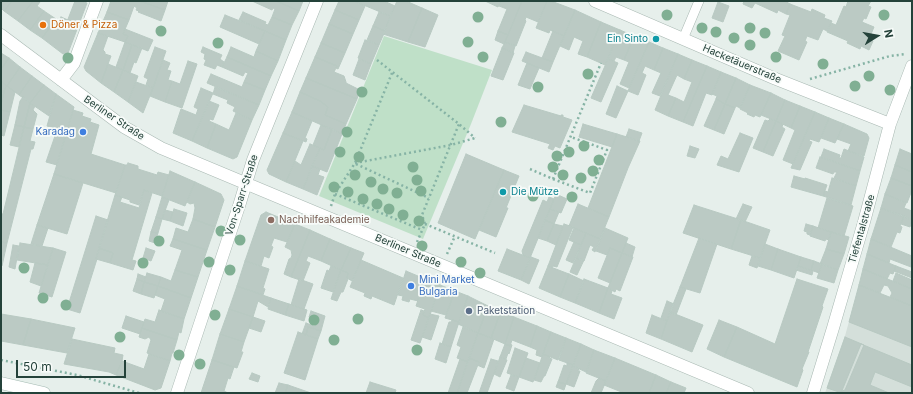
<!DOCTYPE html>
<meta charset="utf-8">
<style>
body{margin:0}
#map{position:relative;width:913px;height:394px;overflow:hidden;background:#e6efeb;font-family:Inter,sans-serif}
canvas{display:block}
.frame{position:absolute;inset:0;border:2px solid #24423a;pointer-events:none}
.north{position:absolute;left:857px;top:16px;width:40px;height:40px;-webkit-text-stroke:3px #f7fbf9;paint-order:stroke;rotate:79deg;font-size:11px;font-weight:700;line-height:16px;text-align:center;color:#24423a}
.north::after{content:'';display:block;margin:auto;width:14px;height:18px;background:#24423a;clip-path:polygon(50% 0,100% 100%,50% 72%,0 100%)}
.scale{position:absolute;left:16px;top:360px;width:110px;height:18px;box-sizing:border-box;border:2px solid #24423a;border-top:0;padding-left:5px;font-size:12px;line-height:14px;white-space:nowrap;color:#24423a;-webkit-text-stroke:3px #f7fbf9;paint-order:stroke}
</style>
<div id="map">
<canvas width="913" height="394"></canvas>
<div class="frame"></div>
<div class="north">N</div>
<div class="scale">50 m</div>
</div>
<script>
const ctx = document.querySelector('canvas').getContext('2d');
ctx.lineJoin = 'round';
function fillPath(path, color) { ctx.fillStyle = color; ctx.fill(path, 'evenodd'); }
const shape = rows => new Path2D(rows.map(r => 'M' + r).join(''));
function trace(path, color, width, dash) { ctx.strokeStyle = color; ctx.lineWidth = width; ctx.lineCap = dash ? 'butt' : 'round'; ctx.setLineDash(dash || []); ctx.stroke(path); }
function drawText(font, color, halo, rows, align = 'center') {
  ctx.font = font + ' Inter,sans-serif'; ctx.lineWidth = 3.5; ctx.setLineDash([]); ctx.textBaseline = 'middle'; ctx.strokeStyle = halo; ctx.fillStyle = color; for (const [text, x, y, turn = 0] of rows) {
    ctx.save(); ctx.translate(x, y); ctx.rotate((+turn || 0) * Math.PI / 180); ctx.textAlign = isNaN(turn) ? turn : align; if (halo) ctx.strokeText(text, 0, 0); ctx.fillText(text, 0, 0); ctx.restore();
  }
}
fillPath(shape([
 [859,285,912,306,912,393,825,393,845,336]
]), '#d4dfda');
fillPath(shape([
 [384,36,492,70,471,124,423,239,319,196]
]), '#bfe0c8');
const building = shape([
 [1,1,12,1,4,11,1,8,1,1],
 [12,1,33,1,18,21,4,11,12,1],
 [33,1,39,1,40,2,37,6,44,11,30,30,18,21,33,1],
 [75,1,81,1,87,3,76,32,65,27,75,1],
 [111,1,140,1,165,10,161,21,138,12,139,11,136,10,137,8,134,6,129,20,107,12,111,1],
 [140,1,168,1,165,10,140,1],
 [252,1,276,1,299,11,292,25,272,17,275,9,273,8,272,10,252,1],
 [276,1,303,1,299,11,276,1],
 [339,1,354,1,365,6,359,20,335,10,339,1],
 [354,1,384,1,395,6,390,16,354,1],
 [397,1,406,1,422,8,408,42,383,34,397,1],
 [485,1,501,1,498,7,485,1],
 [501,1,522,1,508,35,498,31,507,9,499,6,501,1],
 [522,1,547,1,538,22,526,17,525,20,526,21,516,46,505,42,522,1],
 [547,1,551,1,575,10,564,36,550,30,549,33,536,28,547,1],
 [744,1,785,1,790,4,786,14,778,10,777,13,755,3,752,8,743,4,744,1],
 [848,1,871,1,868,6,871,7,866,19,864,18,862,22,874,27,869,39,873,41,869,50,861,46,860,49,847,43,848,41,827,32,831,23,836,25,844,6,846,7,848,1],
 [718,2,729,6,723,22,712,18,718,2],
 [790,4,811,12,812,9,825,15,824,18,832,21,827,31,823,29,818,40,807,36,805,41,807,42,799,60,778,51,785,36,782,35,790,15,786,14,790,4],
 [422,8,438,15,425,47,408,42,422,8],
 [335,10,359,20,353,34,329,24,335,10],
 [575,10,601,22,587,57,578,54,583,41,574,37,569,50,560,46,575,10],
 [44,11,56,19,42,38,30,30,44,11],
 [107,12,129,20,123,34,128,36,125,42,98,33,107,12],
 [243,12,266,22,265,24,268,25,272,17,292,25,286,40,239,20,243,12],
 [379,12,390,16,385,31,373,26,379,12],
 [225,15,265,31,259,44,220,27,225,15],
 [61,17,68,20,65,27,76,32,68,53,63,54,42,38,56,19,59,22,61,17],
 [601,22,620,30,605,65,587,57,601,22],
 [329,24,353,34,345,53,321,43,329,24],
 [373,26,385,31,379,45,367,40,373,26],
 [125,29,153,40,148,51,125,42,128,36,123,34,125,29],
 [620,30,634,36,624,60,616,57,614,61,608,59,620,30],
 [265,31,286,40,278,61,256,51,265,31],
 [498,31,508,35,504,44,495,40,498,31],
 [553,31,564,36,553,62,542,58,553,31],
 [98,33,108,36,103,50,105,52,105,54,111,56,101,83,86,71,84,67,98,33],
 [634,36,649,42,629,88,620,84,629,62,624,60,634,36],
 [365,40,379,45,371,64,358,58,365,40],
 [125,42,132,45,123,70,116,67,125,42],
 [505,42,515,46,513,53,502,48,505,42],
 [649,42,663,48,654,70,645,66,642,73,646,75,638,95,628,91,649,42],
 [321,43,345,53,338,69,336,68,337,66,315,57,321,43],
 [132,45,142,48,136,63,134,62,130,73,123,70,132,45],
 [155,47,166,51,153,88,146,85,148,79,144,77,155,47],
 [203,47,222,55,220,59,224,62,222,67,217,65,215,69,204,65,206,60,204,59,205,54,201,52,203,47],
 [231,47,254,57,256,51,278,61,271,76,227,57,231,47],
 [502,48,514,53,503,80,491,76,502,48],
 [663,48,678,54,660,96,652,93,661,73,654,70,663,48],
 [526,52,553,62,549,72,522,61,526,52],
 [1,53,9,58,1,69,1,53],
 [678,54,692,60,684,79,677,75,668,95,676,98,668,116,655,110,678,54],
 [227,57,271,76,265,90,244,82,248,73,245,72,243,76,222,67,227,57],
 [315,57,337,66,334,72,344,76,346,82,346,83,360,90,357,99,306,78,315,57],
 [9,58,20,67,7,86,1,81,1,69,9,58],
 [359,59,371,64,365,80,353,75,359,59],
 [608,59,618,63,601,102,591,98,608,59],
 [163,60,170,63,167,70,171,71,168,80,172,81,165,102,150,96,163,60],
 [692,60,707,66,683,122,668,116,676,98,684,102,692,82,684,79,692,60],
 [188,61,197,64,182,108,165,102,172,81,180,84,188,61],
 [527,63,539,68,530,89,518,85,527,63],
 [108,64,123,70,114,92,101,83,108,64],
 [707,66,721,72,712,95,706,93,693,126,683,122,707,66],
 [20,67,32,76,19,95,7,86,20,67],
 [123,70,138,76,128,102,114,92,123,70],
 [721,72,736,78,725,104,716,99,717,96,712,94,721,72],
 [211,74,242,87,244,82,265,90,259,105,207,83,211,74],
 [32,76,44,85,30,103,19,95,32,76],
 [306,78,357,99,346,124,325,115,328,107,320,101,300,92,306,78],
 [736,78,750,85,740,108,736,106,735,108,725,104,736,78],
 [2,82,7,86,5,88,1,104,2,82],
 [136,82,153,88,143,113,128,102,136,82],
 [44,85,56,94,49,116,30,103,44,85],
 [750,85,771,93,760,117,755,115,754,117,747,114,748,113,740,109,750,85],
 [7,86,15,92,10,112,1,110,1,104,5,88,7,86],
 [617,86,628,91,616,118,606,114,617,86],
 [215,87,259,105,252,120,233,111,235,107,227,103,228,100,213,94,215,87],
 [201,88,213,93,192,141,173,133,181,109,196,115,198,109,194,107,201,88],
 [300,92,320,101,328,107,325,115,346,124,342,134,292,112,300,92],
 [771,93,785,100,776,121,761,115,771,93],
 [56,94,74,107,57,165,46,162,56,133,60,134,61,130,47,126,56,94],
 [23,97,30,103,24,127,15,125,20,101,23,97],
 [716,99,725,104,714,130,704,126,716,99],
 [785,100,800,106,791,128,776,121,785,100],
 [209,101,219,105,213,120,210,119,209,121,216,124,207,148,192,141,209,101],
 [30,103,35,106,33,110,37,114,33,129,24,127,30,103],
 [725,104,735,108,724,134,714,130,725,104],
 [524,105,561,116,561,115,563,115,563,117,572,120,560,148,555,146,553,150,548,148,550,144,512,132,524,105],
 [800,106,815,112,793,164,783,160,795,130,791,128,800,106],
 [1,110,10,112,4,136,1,135,1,110],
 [73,110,83,113,82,116,91,119,90,122,99,125,91,154,125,165,116,193,54,174,73,110],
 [292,112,312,121,305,138,307,139,306,142,283,133,292,112],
 [815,112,829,118,819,142,810,139,809,141,812,142,800,170,791,168,815,112],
 [236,113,252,120,237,157,233,159,207,148,216,124,229,130,236,113],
 [829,118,844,124,835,143,821,138,829,118],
 [770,119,776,121,763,152,753,148,765,120,768,121,770,119],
 [776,121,783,124,782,127,785,129,773,156,763,152,776,121],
 [583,124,617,134,612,147,579,137,583,124],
 [844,124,867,134,869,138,864,156,848,151,851,144,837,139,844,124],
 [15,125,24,127,19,147,10,145,15,125],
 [321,125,332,129,324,150,313,145,321,125],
 [24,127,33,129,30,141,35,142,33,149,31,149,7,243,1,242,1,214,3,214,24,127],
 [332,129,342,134,327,172,312,166,320,148,324,150,332,129],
 [629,129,642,133,639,141,626,137,629,129],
 [283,133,303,141,286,182,269,174,267,170,283,133],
 [740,133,753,138,739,172,717,165,721,156,728,159,740,133],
 [617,134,640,141,628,168,609,217,588,208,617,134],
 [310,144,320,148,303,189,286,182,295,161,301,165,310,144],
 [690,146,699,149,695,158,687,156,690,146],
 [824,149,840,155,839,158,841,158,844,149,864,157,860,171,821,157,824,149],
 [900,149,912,154,912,172,895,165,900,149],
 [466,154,504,170,475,239,438,223,466,154],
 [820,157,860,171,856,186,834,178,837,172,834,172,833,174,816,168,820,157],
 [128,163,138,166,138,169,157,175,158,172,169,175,162,196,144,190,139,205,130,202,130,200,115,195,125,165,127,165,128,163],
 [895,165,912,172,912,186,891,178,895,165],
 [312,166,320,169,318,175,324,177,317,195,303,189,312,166],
 [504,170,519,176,506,208,508,208,496,237,479,230,504,170],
 [170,171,195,182,185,206,162,197,170,171],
 [54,174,83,183,67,234,37,225,54,174],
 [794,176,805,179,805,178,827,185,823,196,791,187,794,176],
 [832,178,856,186,851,205,823,196,825,191,828,192,832,178],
 [891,178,912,186,912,190,907,203,885,194,891,178],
 [195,182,221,194,224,200,215,227,193,219,195,208,194,203,190,204,187,202,195,182],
 [144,190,152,193,132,260,136,261,133,270,110,263,113,253,99,248,115,195,122,197,120,202,139,208,144,190],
 [556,194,567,199,561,213,550,209,556,194],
 [885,194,906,203,904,208,912,211,912,220,881,208,885,194],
 [162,197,169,200,162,219,156,217,162,197],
 [549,197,554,199,530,258,523,255,522,251,543,200,547,202,549,197],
 [827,198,853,206,844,236,818,228,827,198],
 [578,204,609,217,600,239,569,226,578,204],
 [743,204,752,207,745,222,736,219,743,204],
 [694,205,741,220,731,249,683,233,694,205],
 [881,208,904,216,900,226,902,227,900,233,897,232,891,247,871,239,881,208],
 [174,209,187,213,183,226,170,221,174,209],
 [550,209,559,212,554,224,545,220,550,209],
 [165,210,173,212,170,221,162,219,165,210],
 [266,212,295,224,287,242,274,238,271,246,273,247,269,258,264,256,261,266,245,261,261,215,266,212],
 [96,216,108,220,96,259,97,259,80,313,67,309,96,216],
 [904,216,912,220,910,227,901,224,904,216],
 [156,217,162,219,158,233,151,232,156,217],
 [193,219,215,227,207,250,173,239,176,228,188,232,193,219],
 [545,220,554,224,547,241,538,238,545,220],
 [741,220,770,230,760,258,731,249,741,220],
 [295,224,310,230,291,277,284,274,289,259,291,258,292,255,291,250,285,247,295,224],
 [554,224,563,226,556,245,547,241,554,224],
 [564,224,573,227,557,267,553,266,552,268,548,266,564,224],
 [806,224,813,226,810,235,807,234,807,232,804,231,806,224],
 [37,225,48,228,42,246,31,244,37,225],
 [813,226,831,232,829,240,826,239,825,241,810,236,813,226],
 [574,228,586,233,581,245,569,240,574,228],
 [605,228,628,238,622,253,610,248,607,255,596,251,605,228],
 [310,230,330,239,321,261,308,256,306,261,310,263,303,281,291,277,310,230],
 [151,232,158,233,155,243,149,241,151,232],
 [831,232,849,237,844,254,826,249,831,232],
 [586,233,600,239,595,252,592,250,594,247,590,245,584,261,576,258,586,233],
 [699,238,717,244,700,293,680,287,699,238],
 [173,239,207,250,198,277,175,270,182,250,170,246,173,239],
 [330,239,351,248,341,270,321,261,330,239],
 [871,239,912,256,911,267,890,259,889,263,867,254,871,239],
 [2,242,7,243,2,266,1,266,1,247,2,242],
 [574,242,581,245,573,263,566,260,574,242],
 [20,243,53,248,48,265,17,260,20,243],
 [626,243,635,247,632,257,622,253,626,243],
 [765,244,778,249,771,270,758,266,765,244],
 [13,245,19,246,15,269,9,267,13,245],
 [53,248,66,252,52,297,39,293,53,248],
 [99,248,113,253,110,263,96,259,99,248],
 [146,248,155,251,151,261,143,258,146,248],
 [351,248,364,253,352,281,347,278,348,273,341,270,351,248],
 [610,248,622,253,610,283,598,278,610,248],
 [507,249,530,258,521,280,498,271,507,249],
 [778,249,801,257,794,278,771,270,778,249],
 [826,249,844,254,838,270,820,264,826,249],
 [622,253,633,257,620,291,616,289,615,292,608,288,622,253],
 [867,254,896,266,893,274,890,273,887,279,863,269,867,254],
 [752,256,760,258,757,268,749,265,752,256],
 [531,257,539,260,529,284,521,280,531,257],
 [801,257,814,261,811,270,798,266,801,257],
 [576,258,584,260,577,275,570,272,576,258],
 [361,260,403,278,394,305,372,296,371,299,364,296,365,293,350,287,361,260],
 [245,261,269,269,263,288,265,289,263,295,237,286,245,261],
 [814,261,822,264,819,273,811,270,814,261],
 [35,263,48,265,41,286,30,282,35,263],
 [822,264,838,270,834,283,817,278,822,264],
 [331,266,341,270,333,292,321,288,327,270,329,271,331,266],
 [548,266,569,274,560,297,539,288,548,266],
 [798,266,813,271,812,275,796,270,798,266],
 [896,266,912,272,912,278,894,271,896,266],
 [863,269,912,289,912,306,890,297,892,293,888,286,884,285,880,293,859,285,863,269],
 [175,270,198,277,191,298,158,286,161,277,171,281,175,270],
 [341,270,348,273,347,278,348,279,343,292,341,292,337,301,331,299,341,270],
 [406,271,425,279,418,301,410,299,409,302,402,300,403,296,398,295,406,271],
 [147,273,161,277,158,286,144,282,147,273],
 [896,273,912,280,912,289,893,281,896,273],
 [138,274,146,277,144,282,137,279,138,274],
 [569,274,584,281,575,303,560,297,569,274],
 [137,279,144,282,141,294,133,291,137,279],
 [299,279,313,284,304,309,291,305,299,279],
 [425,279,440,285,429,318,423,315,425,309,416,306,425,279],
 [584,279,608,288,599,313,575,303,584,279],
 [797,279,828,289,822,306,823,307,808,352,809,352,802,369,803,370,797,387,724,357,737,327,775,344,797,279],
 [144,282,158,286,154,298,141,294,144,282],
 [440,285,455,291,446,315,431,311,440,285],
 [859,285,912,306,912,347,849,322,859,285],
 [158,286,191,298,184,319,161,311,165,299,155,295,158,286],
 [237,286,271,298,268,307,258,301,253,317,229,309,237,286],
 [680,287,686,289,676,315,670,312,680,287],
 [608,288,612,291,611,294,622,298,614,319,599,313,608,288],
 [455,291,468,296,459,322,445,318,455,291],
 [468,296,488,306,478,333,458,324,468,296],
 [271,298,289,304,285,315,268,309,271,298],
 [667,301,674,304,667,321,661,318,667,301],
 [289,304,307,310,304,321,285,315,289,304],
 [488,306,501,311,491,338,478,333,488,306],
 [229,309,253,317,244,342,220,334,229,309],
 [159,310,184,319,181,333,179,332,177,340,142,328,145,319,155,322,159,310],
 [421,310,424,311,423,315,429,318,420,343,411,340,421,310],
 [311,311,325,316,321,331,314,329,316,320,309,317,311,311],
 [501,311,514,317,505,344,491,338,501,311],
 [670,312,703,325,692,352,661,339,670,312],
 [1,314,31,319,23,345,1,341,1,314],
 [430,314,439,316,431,340,422,337,430,314],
 [652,315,667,321,661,339,646,333,652,315],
 [126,316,144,322,140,334,122,328,126,316],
 [253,317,265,321,261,332,249,328,253,317],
 [514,317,537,326,530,347,512,340,510,346,505,344,514,317],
 [31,319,75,328,67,353,23,345,31,319],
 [452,320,459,322,451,347,442,344,449,322,451,322,452,320],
 [719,320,737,327,724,357,707,349,719,320],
 [306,323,314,326,314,329,308,327,306,335,302,334,306,323],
 [537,326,551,332,542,357,536,355,537,350,530,347,537,326],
 [308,327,321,331,318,339,306,335,308,327],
 [463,327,478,333,468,362,457,358,461,347,457,345,463,327],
 [142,328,177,340,173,353,172,353,170,361,147,353,151,340,149,337,145,339,139,337,142,328],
 [298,332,318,339,305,380,284,373,298,332],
 [551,332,566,338,558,360,543,354,551,332],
 [478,333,494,339,484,368,477,365,479,362,469,358,478,333],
 [220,334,244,342,241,352,243,352,237,368,212,360,220,334],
 [845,337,864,345,845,390,839,392,827,388,845,337],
 [566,338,581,344,573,365,559,360,566,338],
 [72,339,115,348,114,353,123,355,122,361,116,375,109,372,64,364,72,339],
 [440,343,451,347,446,363,435,359,440,343],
 [505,344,510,346,510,344,512,345,509,354,508,353,506,359,500,357,505,344],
 [581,344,594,350,586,372,573,366,581,344],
 [861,344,912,365,912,393,841,393,861,344],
 [515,348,528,353,519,377,507,373,515,348],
 [594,350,615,358,606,381,586,373,594,350],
 [149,354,170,361,161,388,155,390,116,375,122,361,144,369,149,354],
 [543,354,550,357,549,358,552,359,545,376,544,376,541,382,534,380,543,354],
 [500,357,507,360,500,377,494,374,500,357],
 [469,358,479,362,467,393,457,393,469,358],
 [526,358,540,363,533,382,519,377,526,358],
 [615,358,656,375,649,393,624,393,604,385,615,358],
 [460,359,468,362,457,393,448,393,460,359],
 [491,359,498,361,494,374,487,393,479,393,491,359],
 [212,360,234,367,230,379,228,378,224,391,228,393,201,393,212,360],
 [567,363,573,365,566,384,558,382,564,365,567,366,567,363],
 [573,366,579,368,578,371,580,371,574,387,566,384,573,366],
 [875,372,912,387,912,393,889,393,870,385,875,372],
 [252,373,260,376,258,382,249,379,252,373],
 [511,375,519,377,514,391,506,388,511,375],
 [656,375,671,382,666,393,649,393,656,375],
 [599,378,606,381,601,393,591,393,596,381,599,378],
 [370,382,396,390,395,393,366,393,370,382],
 [558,382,566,384,564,390,556,387,558,382],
 [671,382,686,388,684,393,666,393,671,382],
 [279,383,288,385,285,393,275,393,279,383],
 [288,385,311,393,285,393,288,385]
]);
fillPath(building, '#bbcac4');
trace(building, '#b8c9c2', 1);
const service = shape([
 [683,39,699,1]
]);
const minor = shape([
 [595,1,776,79,890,124],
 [1,35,124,127,161,148,748,393],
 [61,80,74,63,97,1],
 [177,393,239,206,253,160,317,1],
 [813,393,833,328,864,222,890,124,912,66]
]);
const secondary = shape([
 [1,383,44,393]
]);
trace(service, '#a8b8b2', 10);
trace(minor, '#a8b8b2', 13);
trace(secondary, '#a4bbb3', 13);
trace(shape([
 [377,60,459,124,475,138],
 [810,79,890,56,906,54],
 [355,163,451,145,475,138],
 [356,164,429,198],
 [530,169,553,179,601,63],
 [553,179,590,193,607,150,571,137],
 [335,194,422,230],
 [331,206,335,194,355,163,392,73],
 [425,224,495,253],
 [417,242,425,224,422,215,459,124],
 [447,254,455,236],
 [1,360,77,375,139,393]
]), '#86b3a5', 2.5, [2, 3]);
trace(service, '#fff', 9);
trace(minor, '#fff', 12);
trace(secondary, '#fff', 12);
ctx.fillStyle = '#80af93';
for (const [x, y] of [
 [667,15],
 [884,15],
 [478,17],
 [702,28],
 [750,28],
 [161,31],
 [716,32],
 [765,33],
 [734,38],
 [468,42],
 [218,43],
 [750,45],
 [483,57],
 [776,57],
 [68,58],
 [823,64],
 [588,74],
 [869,76],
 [855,86],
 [538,87],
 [890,90],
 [362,92],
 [501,122],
 [347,132],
 [584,146],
 [340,152],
 [569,152],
 [557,156],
 [359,157],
 [599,160],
 [413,167],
 [553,167],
 [593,171],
 [355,175],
 [563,175],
 [581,178],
 [417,180],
 [371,182],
 [334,187],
 [383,189],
 [421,191],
 [348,192],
 [397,193],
 [533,196],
 [572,197],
 [363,199],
 [377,204],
 [389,209],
 [403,215],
 [419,221],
 [221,231],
 [240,240],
 [159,241],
 [422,246],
 [209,262],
 [461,262],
 [143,263],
 [24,268],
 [230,270],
 [480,273],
 [43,298],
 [66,305],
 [215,315],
 [358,319],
 [314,320],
 [120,337],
 [334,340],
 [417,350],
 [179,355],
 [200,364]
]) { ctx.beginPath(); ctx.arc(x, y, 5.5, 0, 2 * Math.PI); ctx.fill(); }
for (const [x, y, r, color] of [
 [43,25,4,"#e8710a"],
 [656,39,4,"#0f9aa8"],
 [83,132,4,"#3f7fe0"],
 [503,192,4,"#0f9aa8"],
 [271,220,4,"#8d6e63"],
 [411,286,4,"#3f7fe0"],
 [469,311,4,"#5c6f8a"]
]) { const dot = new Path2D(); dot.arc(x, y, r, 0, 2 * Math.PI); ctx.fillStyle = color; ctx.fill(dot); trace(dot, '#f7fbf9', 1.5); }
drawText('10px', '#c56008', '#f7fbf9', [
 ["Döner & Pizza",51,25]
], 'left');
drawText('10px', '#0d838f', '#f7fbf9', [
 ["Ein Sinto",648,39],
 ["Die Mütze",511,192,"left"]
], 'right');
drawText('10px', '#24423a', '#f7fbf9', [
 ["Hacketäuerstraße",742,64,23],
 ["Berliner Straße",114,118,34],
 ["Von-Sparr-Straße",242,195,-72],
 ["Tiefentalstraße",862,229,-74],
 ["Berliner Straße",408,251,23]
]);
drawText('10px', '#366cbe', '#f7fbf9', [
 ["Karadag",75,132],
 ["Mini Market",419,280,"left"],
 ["Bulgaria",419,292,"left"]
], 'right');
drawText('10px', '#785e54', '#f7fbf9', [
 ["Nachhilfeakademie",279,220]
], 'left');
drawText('10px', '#4e5e75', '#f7fbf9', [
 ["Paketstation",477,311]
], 'left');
</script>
